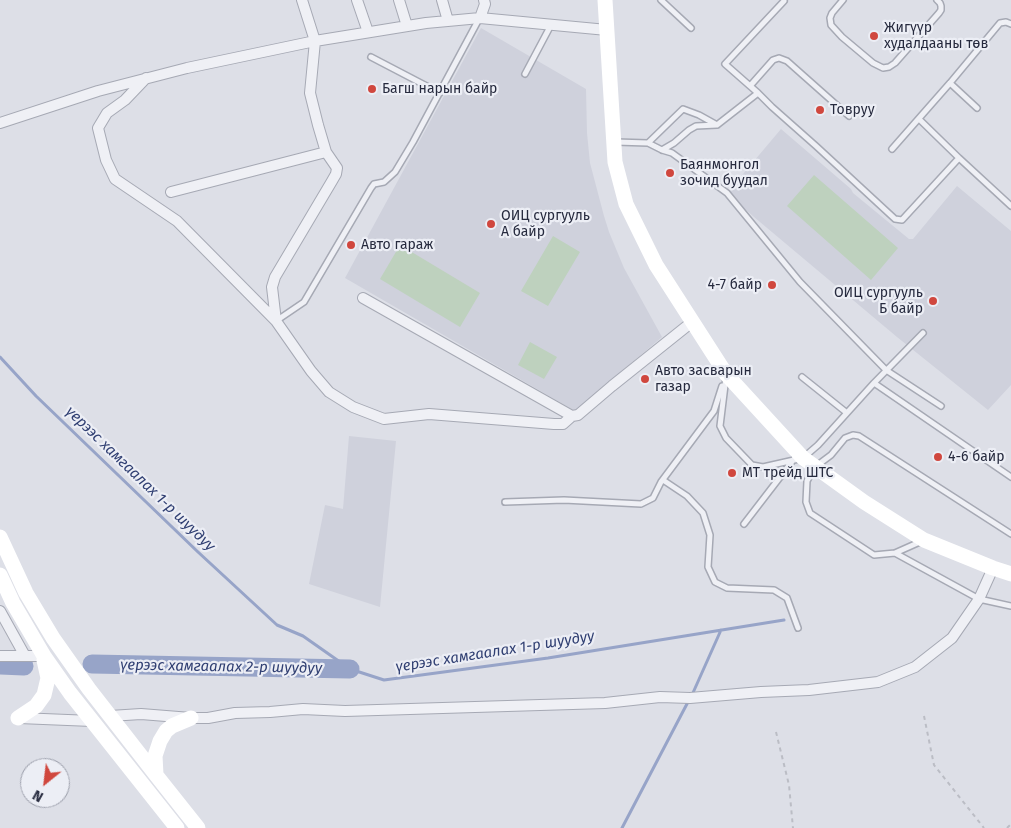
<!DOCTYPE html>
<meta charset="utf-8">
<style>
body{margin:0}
#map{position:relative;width:1011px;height:828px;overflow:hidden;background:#dddfe7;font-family:"Fira Sans",sans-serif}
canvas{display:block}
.north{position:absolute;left:20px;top:758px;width:50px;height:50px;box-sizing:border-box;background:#eceef5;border:1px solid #9da0ac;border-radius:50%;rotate:209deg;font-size:14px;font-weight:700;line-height:20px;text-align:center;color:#262a3e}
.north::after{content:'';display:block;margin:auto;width:18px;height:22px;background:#d0473e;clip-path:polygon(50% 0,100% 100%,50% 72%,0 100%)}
</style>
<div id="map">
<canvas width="1011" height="828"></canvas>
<div class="north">N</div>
</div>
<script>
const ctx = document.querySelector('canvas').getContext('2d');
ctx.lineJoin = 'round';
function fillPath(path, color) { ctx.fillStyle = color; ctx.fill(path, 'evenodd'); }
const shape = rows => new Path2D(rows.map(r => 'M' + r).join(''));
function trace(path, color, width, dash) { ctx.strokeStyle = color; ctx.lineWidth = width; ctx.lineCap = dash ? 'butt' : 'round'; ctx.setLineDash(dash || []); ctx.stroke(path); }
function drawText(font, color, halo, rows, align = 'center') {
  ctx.font = font + ' "Fira Sans",sans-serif'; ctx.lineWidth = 4.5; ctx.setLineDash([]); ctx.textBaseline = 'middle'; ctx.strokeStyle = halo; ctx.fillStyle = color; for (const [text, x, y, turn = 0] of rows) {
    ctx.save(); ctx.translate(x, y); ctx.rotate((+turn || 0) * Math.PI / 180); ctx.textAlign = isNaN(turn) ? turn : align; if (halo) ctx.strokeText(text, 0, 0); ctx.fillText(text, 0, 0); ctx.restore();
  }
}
fillPath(shape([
 [481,28,586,89,587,133,590,163,604,216,609,232,624,268,662,337,575,411,345,278],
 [781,129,851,189,853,193,909,239,913,239,957,186,1011,231,1011,385,988,410,897,337,754,217,727,193],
 [349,436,396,441,380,607,309,584,325,505,343,509]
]), '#cfd1dc');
fillPath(shape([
 [814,175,898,248,871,280,787,206],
 [553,236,580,252,548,306,521,291],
 [400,245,480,293,460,327,380,279],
 [530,342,557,357,544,379,518,365]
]), '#bed1be');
trace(shape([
 [0,357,36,396,198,552,277,625,303,636,350,669,384,680,548,658,784,620],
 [692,695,721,630],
 [622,828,689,700]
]), '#97a4c8', 3);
trace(shape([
 [92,664,350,669],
 [0,665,24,666]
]), '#97a4c8', 19);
const lane = shape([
 [661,0,691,28],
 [843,0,832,13,830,18,831,25,842,37,873,63,883,68,889,67,895,63,939,13,941,10,941,6,940,3,937,0],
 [371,57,440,93],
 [525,74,551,25],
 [950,83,977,108],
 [750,86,773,60,779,58,787,61,849,116],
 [758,93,772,107,816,146,895,219,902,220,959,158],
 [919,119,959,158,1011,206],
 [616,142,648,143,683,109,699,115,717,125,758,93,725,64,784,1],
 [648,143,662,150,672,153,727,193,800,282,886,370,941,406],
 [892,149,950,83,1000,23,1006,22,1011,24],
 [662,150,674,143,689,130,696,126,717,125],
 [276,321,304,302,371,188,374,184,384,182,395,172,413,142,479,19],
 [726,377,720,426,726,438,752,465,763,467,803,458,818,445,874,383,923,333],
 [802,377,847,413],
 [874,383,1011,477],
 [663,480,687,496,703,513,710,535,708,567,715,582,727,588,774,590,787,598,798,628],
 [505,502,564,500,641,504,653,498,661,482,714,411,722,386],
 [744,524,794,459],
 [922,541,895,553,874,555,810,513,806,502,807,481,815,467,831,455,845,438,853,435,859,436,1011,534],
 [895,553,979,599,1011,606]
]);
const street = shape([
 [357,0,368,32],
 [399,0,407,26],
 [442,0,448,21],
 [480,18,485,4,484,0],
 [146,78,125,100,107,113,98,128,106,160,115,179,177,221,276,321,311,371,329,392,353,407,384,419,429,414,554,424,563,424,572,416],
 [0,123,98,91,187,68,315,41,426,23,480,18,607,30],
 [171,192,326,152],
 [363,298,572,416,578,415,612,386,692,322],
 [276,321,272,287,275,277,332,181,336,174,337,168,326,152,318,125,310,93,315,41,302,0],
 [0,611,25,656],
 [0,656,44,656],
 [110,716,141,714,191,718,208,718,235,713,270,712,303,709,345,711,605,703,660,697,690,698,761,692,809,690,878,682,915,667,952,638,979,599,993,568],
 [19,718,92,721]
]);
trace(lane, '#a6a9b4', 8);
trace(street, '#a6a9b4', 12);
trace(shape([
 [924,716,934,765,984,828],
 [776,732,789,785,793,828],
 [1007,828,1011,824]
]), '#bbbdc5', 2, [4, 4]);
trace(lane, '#eff0f5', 5);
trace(street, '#eff0f5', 10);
trace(shape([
 [605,0,615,162,626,204,656,265,726,374,803,458,864,502,924,540,993,568,1011,574],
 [0,537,26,593,53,638,89,689,156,775,198,828],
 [0,575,13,603,44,656,70,693,177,828],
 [18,718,36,706,44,695,48,678,44,660],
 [156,775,155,756,160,741,166,731,172,726,191,718]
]), '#fff', 15);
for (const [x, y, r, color] of [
 [874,36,5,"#d0473e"],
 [372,89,5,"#d0473e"],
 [820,110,5,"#d0473e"],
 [670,173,5,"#d0473e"],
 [491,224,5,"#d0473e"],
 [351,245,5,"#d0473e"],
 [772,285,5,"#d0473e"],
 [933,301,5,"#d0473e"],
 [645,379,5,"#d0473e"],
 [938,457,5,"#d0473e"],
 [732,473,5,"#d0473e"]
]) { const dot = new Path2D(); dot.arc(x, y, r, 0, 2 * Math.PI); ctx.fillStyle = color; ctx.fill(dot); trace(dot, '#eceef5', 2); }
drawText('14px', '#262a3e', '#eceef5', [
 ["Жигүүр",884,28],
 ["худалдааны төв",884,44],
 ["Багш нарын байр",382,89],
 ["Товруу",830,110],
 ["Баянмонгол",680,165],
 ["зочид буудал",680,181],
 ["ОИЦ сургууль",501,216],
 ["А байр",501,232],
 ["Авто гараж",361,245],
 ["4-7 байр",762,285,"right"],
 ["ОИЦ сургууль",923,293,"right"],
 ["Б байр",923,309,"right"],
 ["Авто засварын",655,371],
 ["газар",655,387],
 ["4-6 байр",948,457],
 ["МТ трейд ШТС",742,473]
], 'left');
drawText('italic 15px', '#303f72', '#eceef5', [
 ["үерээс хамгаалах 1-р шуудуу",140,479,44],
 ["үерээс хамгаалах 1-р шуудуу",495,652,-9],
 ["үерээс хамгаалах 2-р шуудуу",221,667,1]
]);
</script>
